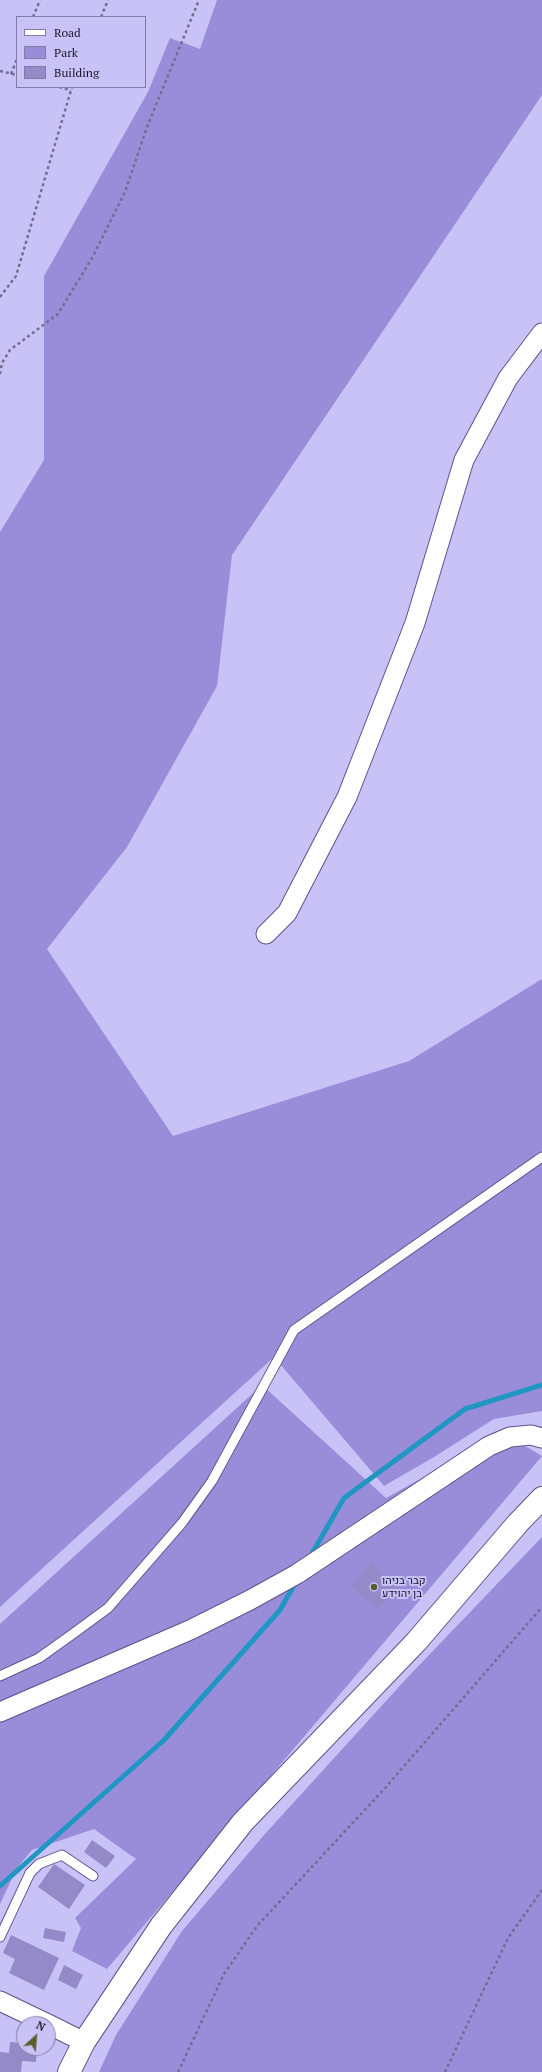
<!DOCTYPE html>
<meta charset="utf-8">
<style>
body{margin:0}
#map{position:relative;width:542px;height:2072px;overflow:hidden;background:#c9c2f6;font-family:"PT Serif",serif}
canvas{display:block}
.legend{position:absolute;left:16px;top:16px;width:130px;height:72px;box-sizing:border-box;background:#c9c2f6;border:1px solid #827ca5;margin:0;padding:5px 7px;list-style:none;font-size:12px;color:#18142b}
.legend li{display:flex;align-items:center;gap:8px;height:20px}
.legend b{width:20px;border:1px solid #827ca5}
.north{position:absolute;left:16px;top:2016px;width:40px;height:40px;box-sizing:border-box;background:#c9c2f6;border:1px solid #827ca5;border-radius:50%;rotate:26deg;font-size:11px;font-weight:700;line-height:16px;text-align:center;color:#18142b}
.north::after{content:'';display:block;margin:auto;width:14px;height:18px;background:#5a5c29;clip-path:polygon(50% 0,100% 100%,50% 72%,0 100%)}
</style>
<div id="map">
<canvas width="542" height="2072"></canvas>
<ul class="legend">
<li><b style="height:5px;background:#fff"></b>Road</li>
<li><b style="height:11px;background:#998dda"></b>Park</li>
<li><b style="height:11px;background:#938ac7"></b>Building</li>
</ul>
<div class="north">N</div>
</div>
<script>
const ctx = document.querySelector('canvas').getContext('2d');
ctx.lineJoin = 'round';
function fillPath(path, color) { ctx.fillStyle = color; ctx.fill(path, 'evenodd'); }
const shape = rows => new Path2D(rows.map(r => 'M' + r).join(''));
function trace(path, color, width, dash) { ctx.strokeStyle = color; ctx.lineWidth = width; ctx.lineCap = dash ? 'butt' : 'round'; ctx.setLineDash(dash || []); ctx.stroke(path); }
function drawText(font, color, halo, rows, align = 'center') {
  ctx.font = font + ' "PT Serif",Heebo,serif'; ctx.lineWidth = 4; ctx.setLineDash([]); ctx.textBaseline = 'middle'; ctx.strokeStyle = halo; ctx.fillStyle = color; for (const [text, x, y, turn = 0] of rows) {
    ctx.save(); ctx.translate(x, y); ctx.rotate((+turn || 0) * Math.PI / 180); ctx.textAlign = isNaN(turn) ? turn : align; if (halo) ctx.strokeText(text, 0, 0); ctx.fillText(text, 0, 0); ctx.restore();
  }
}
fillPath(shape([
 [217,0,542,0,542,95,232,555,217,686,127,847,47,949,173,1136,409,1061,542,979,542,1411,494,1419,434,1457,384,1486,274,1357,0,1607,0,532,44,460,44,276,148,92,170,38,200,49],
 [262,1385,386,1498,503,1433,542,1456,107,1969,72,1951,81,1928,75,1918,136,1859,94,1829,32,1850,17,1868,0,1904,0,1624],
 [542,1537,542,2072,99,2072,116,2035,182,1931,264,1835,406,1679]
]), '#998dda');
trace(shape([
 [310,1557,344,1498,465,1409,542,1385],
 [0,1886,164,1740,280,1610,296,1582]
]), '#2096c3', 5);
fillPath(shape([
 [371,1563,398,1588,378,1610,351,1586],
 [92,1840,115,1856,106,1868,84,1852],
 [54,1864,85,1885,69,1909,38,1887],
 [45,1928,66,1932,64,1942,43,1938],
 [11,1935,59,1958,44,1990,9,1973,15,1959,3,1953],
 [64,1965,83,1975,76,1989,58,1980],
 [10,2042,24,2043,24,2048,37,2048,36,2062,22,2061,21,2072,0,2072,0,2052,9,2053]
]), '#938ac7');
const lane = shape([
 [0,1676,39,1658,74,1633,108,1608,142,1569,182,1523,212,1481,294,1330,542,1157],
 [0,1937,30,1873,39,1864,62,1855,93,1876]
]);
const street = shape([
 [266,934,287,913,347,797,415,623,464,460,508,378,542,333],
 [0,1712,190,1630,250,1600,297,1574,489,1446,510,1437,531,1435,542,1438],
 [0,2001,48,2024],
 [48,2024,84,2042]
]);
const secondary = shape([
 [69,2072,84,2042,161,1926,243,1822,416,1642,518,1523,542,1498]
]);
trace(lane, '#5d538c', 11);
trace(street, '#5d538c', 21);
trace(secondary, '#5d538c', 24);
trace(shape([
 [33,17,40,0],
 [101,17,108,0],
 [0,71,17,75],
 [11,74,17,59],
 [59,87,71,90],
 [0,297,16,276,72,87],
 [0,374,2,363,10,350,58,314,92,258,125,192,147,127,199,0],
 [178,2072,224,1974,257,1926,386,1787,542,1607],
 [445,2072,508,1938,542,1890]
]), '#726d93', 2.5, [3, 3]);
trace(lane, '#fff', 9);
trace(street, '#fff', 19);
trace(secondary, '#fff', 22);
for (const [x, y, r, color] of [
 [374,1587,4,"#5a5c29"]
]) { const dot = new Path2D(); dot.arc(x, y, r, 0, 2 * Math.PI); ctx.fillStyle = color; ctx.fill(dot); trace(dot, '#c9c2f6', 1.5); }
drawText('11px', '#18142b', '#c9c2f6', [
 ["קבר בניהו",382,1581],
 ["בן יהוידע",382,1594]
], 'left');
</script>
